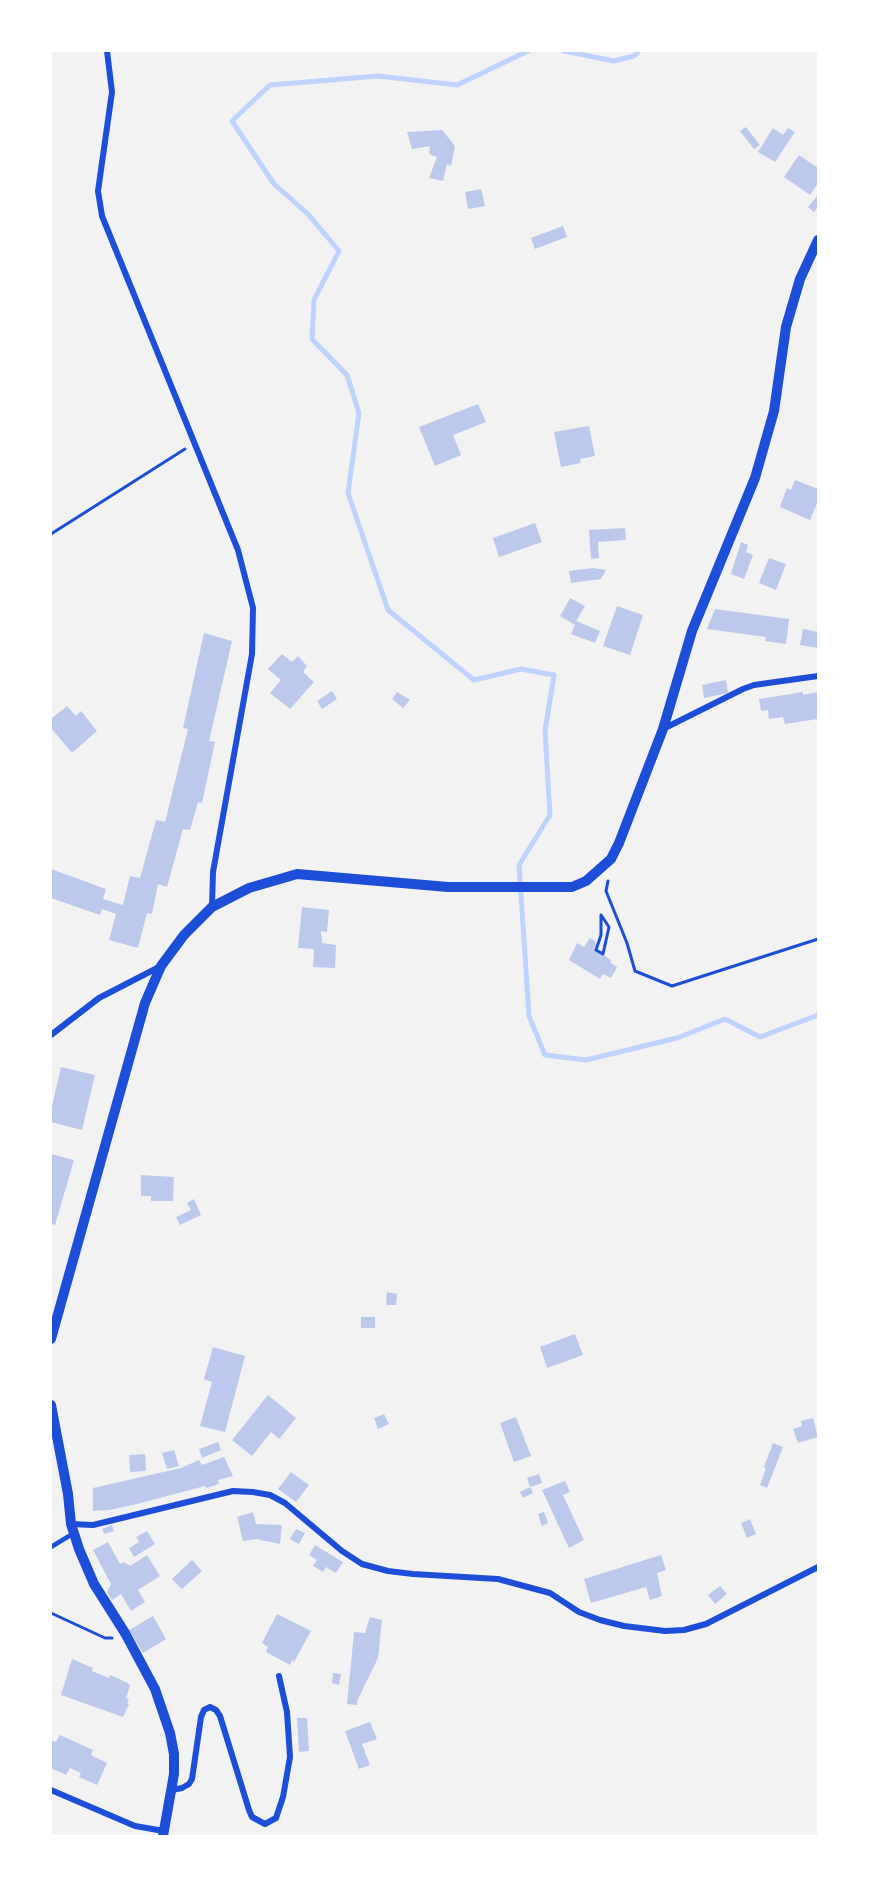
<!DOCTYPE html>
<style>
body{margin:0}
#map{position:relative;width:869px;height:1887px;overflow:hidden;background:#f2f2f2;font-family:Manrope,sans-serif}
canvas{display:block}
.frame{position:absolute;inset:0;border:52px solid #fff;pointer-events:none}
</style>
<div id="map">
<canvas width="869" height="1887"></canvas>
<div class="frame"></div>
</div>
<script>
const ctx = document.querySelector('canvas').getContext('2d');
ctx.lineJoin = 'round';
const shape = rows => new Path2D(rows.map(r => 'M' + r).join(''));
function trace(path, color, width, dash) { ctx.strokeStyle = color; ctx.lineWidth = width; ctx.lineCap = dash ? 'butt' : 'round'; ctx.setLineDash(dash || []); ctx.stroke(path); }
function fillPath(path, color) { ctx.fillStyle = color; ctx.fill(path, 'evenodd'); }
trace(shape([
 [528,51,457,85,378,76,270,85,232,121,274,184,308,214,339,251,314,300,312,339,347,375,359,413,348,493,388,610,474,680,521,669,554,675,545,731,550,815,519,865,529,1016,545,1055,586,1060,677,1038,725,1019,760,1037,818,1015],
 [564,51,614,61,634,56,639,51]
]), '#bfd3fe', 5);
fillPath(shape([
 [746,127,760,145,754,149,740,131],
 [773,128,783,135,788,128,795,132,775,162,758,152],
 [442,130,455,146,451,166,447,164,443,181,429,178,437,157,429,154,430,146,412,149,407,132],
 [799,155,818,168,818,183,810,195,784,177],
 [481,189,485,206,468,209,465,192],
 [818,195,818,207,814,212,808,207],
 [563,226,567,237,535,249,531,238],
 [478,404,486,422,453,435,461,455,435,466,419,427],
 [589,426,595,456,580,459,581,463,561,467,554,432],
 [795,480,818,489,818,501,810,520,780,507,787,488,791,490],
 [535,523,542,542,499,557,493,538],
 [625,528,626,540,598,542,599,558,591,559,589,530],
 [741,542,748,545,746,552,753,555,744,579,731,574],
 [769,558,786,564,776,590,759,583],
 [593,568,606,570,601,579,571,583,569,571],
 [570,598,585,606,576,621,600,631,595,643,571,634,575,625,560,616],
 [617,606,643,615,630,655,603,646],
 [715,609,789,619,786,644,765,641,766,637,707,629],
 [803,629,818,632,818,648,800,645],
 [204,633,232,641,209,741,215,742,202,803,198,802,190,830,183,829,167,887,158,884,152,914,147,913,138,948,109,940,116,914,102,909,100,915,51,898,51,869,106,889,103,899,123,905,130,876,140,878,156,820,165,822,188,729,183,728],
 [282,654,292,662,298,656,307,666,303,672,314,682,290,709,270,693,281,680,268,669],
 [726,680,728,693,704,698,702,685],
 [332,691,337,699,322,709,317,701],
 [397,692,410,700,403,708,392,699],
 [803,692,803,695,818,692,818,719,785,724,783,717,769,719,768,710,761,711,759,699],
 [67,706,76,716,81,711,97,731,72,753,51,728,51,719],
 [302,907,329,910,327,932,321,931,322,943,336,945,335,968,313,967,314,949,298,948],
 [590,938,595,941,596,945,594,949,611,960,610,962,617,967,611,978,603,974,600,979,569,960,577,943,584,947],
 [61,1067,95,1075,82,1130,51,1122,51,1111],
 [51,1154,74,1160,55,1225,51,1224],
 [141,1175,174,1177,173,1201,151,1201,151,1196,141,1196],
 [194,1199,201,1215,180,1225,176,1217,191,1210,187,1203],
 [387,1292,397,1294,396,1305,386,1305],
 [361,1317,375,1317,375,1328,361,1328],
 [575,1334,583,1355,547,1368,540,1347],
 [213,1347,245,1356,225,1432,200,1426,212,1382,204,1379],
 [268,1395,296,1418,279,1439,271,1432,252,1456,232,1440],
 [384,1414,389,1424,378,1429,374,1418],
 [516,1417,531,1456,514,1462,500,1423],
 [813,1418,818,1437,798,1443,793,1429,802,1426,801,1421],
 [218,1442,221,1450,202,1458,199,1449],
 [773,1443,783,1447,767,1488,760,1485,766,1468,764,1467],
 [174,1450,179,1466,167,1469,162,1453],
 [145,1454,146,1471,130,1472,129,1455],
 [224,1457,233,1476,218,1480,219,1484,207,1488,205,1486,137,1504,109,1510,93,1511,93,1488,181,1468,199,1460,202,1465],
 [291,1472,309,1485,296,1502,278,1489],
 [539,1474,542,1483,530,1487,527,1478],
 [565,1481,570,1492,563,1495,584,1540,569,1548,542,1490],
 [530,1487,533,1493,523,1498,520,1492],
 [253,1512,256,1524,282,1525,280,1544,256,1539,243,1541,237,1517],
 [544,1512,548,1523,542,1526,538,1514],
 [750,1519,756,1534,747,1538,741,1523],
 [112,1525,114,1531,104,1534,102,1529],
 [296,1529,305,1533,299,1544,290,1539],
 [147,1531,155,1544,134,1557,129,1548,139,1542,136,1537],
 [108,1542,120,1564,124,1562,130,1566,147,1555,160,1576,138,1590,145,1602,131,1611,121,1594,112,1600,107,1592,111,1584,93,1550],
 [315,1545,343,1562,336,1573,326,1567,323,1572,313,1566,317,1560,309,1555],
 [661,1555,666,1570,657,1573,662,1596,650,1600,646,1587,591,1603,584,1579],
 [192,1560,202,1571,182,1589,172,1579],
 [720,1586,727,1594,715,1604,708,1595],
 [277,1614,311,1631,294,1662,292,1660,290,1665,266,1652,268,1647,262,1643],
 [153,1616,166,1639,143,1653,129,1630],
 [370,1617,382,1620,378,1658,358,1699,357,1705,347,1704,354,1632,365,1633],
 [72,1659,93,1668,92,1671,109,1678,110,1675,128,1683,130,1686,126,1698,129,1699,127,1703,129,1704,123,1717,61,1695],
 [333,1673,341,1674,339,1685,332,1683],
 [297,1718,307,1718,309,1751,299,1752],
 [370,1722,377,1739,362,1744,370,1765,359,1769,345,1731],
 [60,1735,93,1750,91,1755,107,1763,97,1785,79,1777,81,1773,70,1768,66,1775,51,1768,51,1740,56,1742]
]), '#bdc9ec');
trace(shape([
 [51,534,185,449],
 [608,881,606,891,627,943,635,971,672,986,818,939],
 [601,915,609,927,603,954,596,950,601,935,601,915],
 [51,1613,105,1638,112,1638]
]), '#1d4ed8', 3);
trace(shape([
 [51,1547,74,1533]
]), '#1d4ed8', 4.5);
trace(shape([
 [107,51,112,92,98,191,102,216,238,550,253,608,252,654,213,872,212,907],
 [663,729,743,689,754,685,818,676],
 [51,1035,99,998,161,966],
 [71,1524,93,1525,233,1491,253,1492,270,1495,285,1503,342,1551,362,1564,388,1571,413,1574,498,1579,550,1593,579,1612,600,1620,624,1626,665,1631,684,1630,706,1624,818,1567],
 [51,1790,135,1826,164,1831],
 [172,1790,182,1788,189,1784,192,1779,201,1717,204,1710,210,1707,216,1710,220,1716,249,1810,252,1817,265,1824,276,1818,283,1797,290,1757,287,1712,279,1676]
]), '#1d4ed8', 6);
trace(shape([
 [51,1339,145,1003,161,966,184,935,212,907,249,888,297,874,448,887,572,887,586,881,611,859,619,843,663,729,692,631,755,478,774,411,786,327,800,279,818,240],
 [51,1405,68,1494,71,1524,79,1549,94,1584,125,1633,155,1689,170,1733,174,1754,174,1774,163,1836]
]), '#1d4ed8', 10);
</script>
